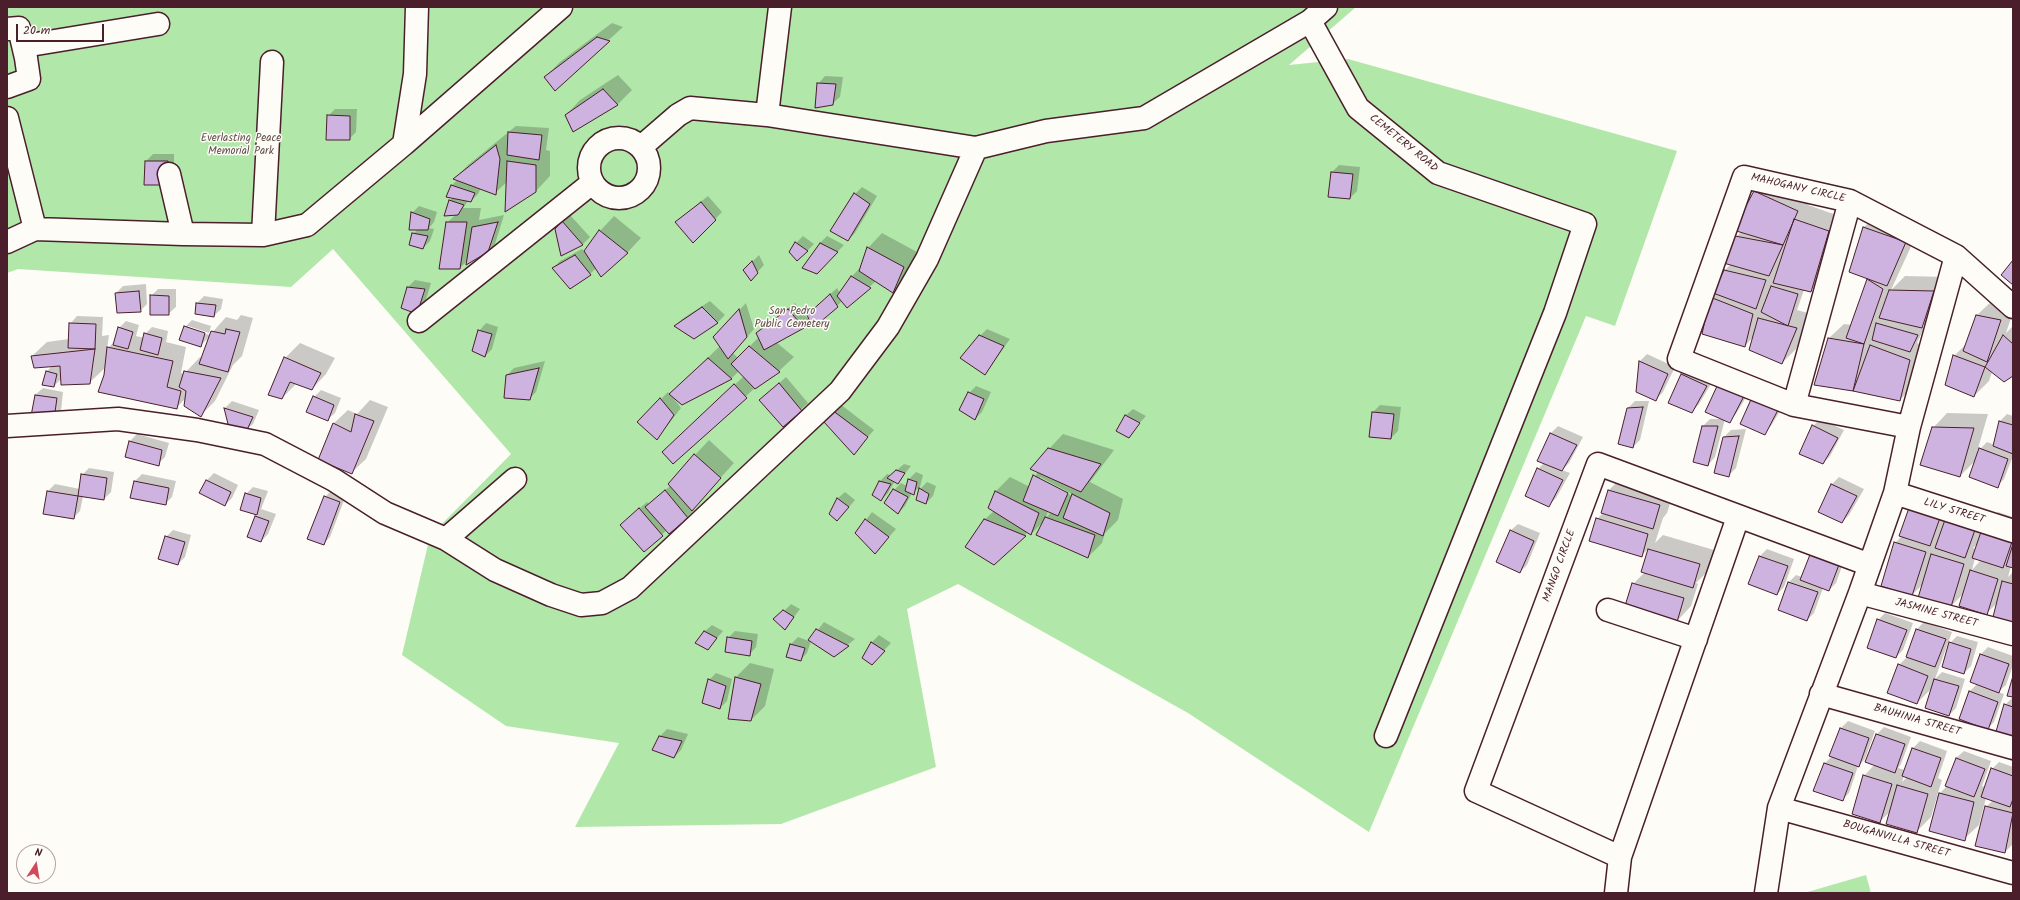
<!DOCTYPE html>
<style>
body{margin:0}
#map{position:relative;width:2020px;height:900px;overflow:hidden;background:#fdfcf7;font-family:Kalam,sans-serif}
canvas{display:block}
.frame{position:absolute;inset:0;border:8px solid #4a1f2b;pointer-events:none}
.north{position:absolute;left:16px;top:844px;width:40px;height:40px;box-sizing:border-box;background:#fdfcf7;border:1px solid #b5a4a5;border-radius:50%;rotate:12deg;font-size:11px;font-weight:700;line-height:16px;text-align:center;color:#4a1f2b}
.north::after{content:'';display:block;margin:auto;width:14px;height:18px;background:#d1495b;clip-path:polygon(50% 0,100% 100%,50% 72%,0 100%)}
.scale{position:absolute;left:16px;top:24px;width:88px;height:18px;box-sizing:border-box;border:2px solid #4a1f2b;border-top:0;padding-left:5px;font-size:12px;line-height:14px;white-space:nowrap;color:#4a1f2b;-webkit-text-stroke:3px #fdfcf7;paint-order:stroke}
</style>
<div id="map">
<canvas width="2020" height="900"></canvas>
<div class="frame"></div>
<div class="north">N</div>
<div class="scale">20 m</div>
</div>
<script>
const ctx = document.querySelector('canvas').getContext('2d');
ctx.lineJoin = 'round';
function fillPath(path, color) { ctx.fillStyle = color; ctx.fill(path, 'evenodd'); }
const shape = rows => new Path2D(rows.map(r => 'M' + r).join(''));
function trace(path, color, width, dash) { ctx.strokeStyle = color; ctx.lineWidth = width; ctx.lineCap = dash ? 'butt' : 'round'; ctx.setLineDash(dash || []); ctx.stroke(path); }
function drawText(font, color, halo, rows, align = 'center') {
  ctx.font = font + ' Kalam,sans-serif'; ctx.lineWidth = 3; ctx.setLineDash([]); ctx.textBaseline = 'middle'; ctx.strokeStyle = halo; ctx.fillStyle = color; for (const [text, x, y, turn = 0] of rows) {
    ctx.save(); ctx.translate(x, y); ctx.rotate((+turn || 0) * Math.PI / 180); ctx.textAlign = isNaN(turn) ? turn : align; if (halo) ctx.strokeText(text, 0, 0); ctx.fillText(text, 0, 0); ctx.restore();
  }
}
fillPath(shape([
 [7,7,1356,7,1289,65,1348,59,1677,151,1615,326,1586,316,1369,832,1188,713,958,584,907,609,936,767,781,824,575,827,619,743,506,726,402,655,430,536,511,454,333,249,291,287,18,269,7,273],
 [1866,875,1871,893,1804,893]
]), '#b2e7aa');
fillPath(shape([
 [612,23,623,27,555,89,545,77,560,62],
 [618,75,632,90,618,104,573,130,566,115,580,100],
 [825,76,843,77,840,97,832,104,818,84],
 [335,109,357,109,356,132,349,139,328,116],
 [516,126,549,128,546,150,550,151,550,176,536,191,507,182,495,193,481,188,478,194,471,201,468,201,463,208,481,208,479,220,504,215,495,244,488,252,468,260,460,268,447,223,456,214,450,200,453,198,448,197,452,185,457,180,454,179,468,165],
 [153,154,174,154,174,177,145,184,146,161],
 [1339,165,1360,167,1357,191,1350,198,1332,172],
 [1769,177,1811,197,1808,205,1842,217,1825,277,1810,291,1804,290,1797,310,1811,314,1796,349,1782,363,1753,337,1745,346,1711,297,1715,293,1725,270,1731,264,1736,237,1741,232,1735,230,1755,191],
 [862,187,877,196,855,233,848,240,855,194],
 [708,196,722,212,693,242,676,222],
 [419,206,437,212,434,222,429,228,434,229,430,241,423,248,413,234,418,229,412,213],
 [1879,213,1920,227,1891,290,1905,276,1947,277,1936,312,1921,327,1924,328,1917,343,1924,345,1914,385,1900,400,1816,384,1829,338,1844,324,1852,325,1869,278,1851,271,1864,227],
 [570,215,590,237,583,244,562,254,563,222],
 [614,216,641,238,627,253,596,268,590,274,553,268,560,261,582,249,585,252,600,231],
 [882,233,917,252,907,278,893,292,876,281,847,307,842,301,837,306,815,308,837,288,840,293,852,276,859,269,860,270,868,248],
 [803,236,814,244,807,251,796,243],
 [827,236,844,245,817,273,820,243],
 [759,255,764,265,751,279,744,270],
 [415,280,431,283,424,306,417,313,408,287],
 [146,284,147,304,140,311,116,293,123,286],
 [158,289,176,289,176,307,168,314,151,296],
 [204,296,223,299,221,309,214,316,197,303],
 [710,301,725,315,718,322,694,337,675,326,682,319],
 [1992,301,2013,312,2006,333,2013,326,2013,375,1992,372,1989,381,1974,396,1954,356,1968,342,1977,315],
 [746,303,754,329,733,353,738,358,759,337,758,333,765,326,795,303,810,321,803,328,776,342,794,357,779,371,756,387,673,463,678,438,744,376,739,371,731,379,672,396,681,408,657,439,638,422,668,392,670,394,720,346,714,337],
 [241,315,253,318,242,356,233,365,215,401,201,415,186,398,177,407,105,375,106,367,89,383,62,378,54,386,47,371,52,366,32,356,47,342,69,339,70,324,77,316,103,317,102,336,109,335,107,349,116,340,119,328,126,321,139,325,136,336,144,338,145,334,152,327,168,331,166,342,186,347,181,373,184,374,200,357,203,358,210,336,200,346,185,327,192,320,211,326,209,333,188,326,188,329,210,335,226,317,237,320],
 [486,323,498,327,492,349,485,356,479,331],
 [987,329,1010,339,991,366,984,373,980,336],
 [300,343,335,358,326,374,312,389,296,384,282,398,285,358],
 [1647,354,1675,367,1663,392,1656,399,1637,391,1640,361],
 [545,361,536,392,529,399,507,375,514,368],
 [1689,367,1714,379,1699,404,1692,412,1669,402,1682,374],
 [786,377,808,403,783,426,761,400],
 [976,386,991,392,982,412,975,419,969,393],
 [43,388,63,392,61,411,54,418,35,395],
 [1751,389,1736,414,1729,421,1725,419,1715,457,1708,465,1703,426,1710,419,1723,419],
 [321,390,341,398,335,413,327,420,314,397],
 [1754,396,1786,401,1771,426,1764,433],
 [370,400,388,407,366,459,351,473,333,424,348,410,357,414],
 [232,401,259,410,253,424,245,431,232,435,225,408],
 [1635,401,1649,401,1640,440,1633,447,1628,408],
 [840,404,874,430,854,453,825,422],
 [1380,405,1401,407,1398,431,1391,438,1373,412],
 [1133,409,1146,416,1128,436,1125,416],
 [1947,413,1988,414,1977,452,1987,442,1995,445,2000,421,2007,414,2013,416,2013,456,2004,479,1997,486,1976,460,1960,476,1933,428],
 [1820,419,1844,430,1830,456,1823,463,1813,426],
 [1558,426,1583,437,1569,463,1562,470,1570,473,1556,498,1549,505,1526,496,1538,469,1544,463,1539,460,1551,433],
 [1746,429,1736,468,1729,475,1724,437,1731,430],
 [137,434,169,443,165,457,158,464,130,441],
 [1063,434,1114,450,1090,482,1123,499,1118,520,1105,533,1102,543,1088,557,1044,521,1031,534,1028,532,994,564,967,547,985,519,994,511,989,508,996,491,1010,477,1030,487,1049,449],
 [1040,477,1072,494,1072,496,1040,479],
 [1048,511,1051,512,1046,518],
 [709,440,734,463,693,508,694,510,687,517,669,533,667,530,644,551,628,518,647,502,649,504,670,486,695,455],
 [904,464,911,466,898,482,895,481,888,493,881,500,873,495,880,481,887,474,891,475],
 [89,468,114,472,111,492,104,499,83,496,80,511,73,518,48,491,55,484,80,489,82,475],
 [916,472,923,475,920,487,912,493,905,506,898,513,894,490,901,483,907,486,909,479],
 [214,473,238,485,232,498,225,505,201,493,207,480],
 [142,474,176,481,172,497,165,504,131,497,135,481],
 [1623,476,1674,491,1667,513,1663,518,1655,543,1663,535,1714,550,1707,572,1696,583,1698,584,1691,606,1677,621,1633,584,1645,572,1642,571,1649,548,1641,556,1597,519,1602,514,1609,490],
 [1839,477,1864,489,1849,515,1842,522,1832,484],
 [927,482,936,486,933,496,926,503,917,499,920,489],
 [253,487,268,491,261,509,276,514,268,534,261,541,256,517,258,515,241,510,246,494],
 [332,490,346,495,330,537,323,544,325,497],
 [1925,491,1955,500,1950,514,1985,525,1998,512,2013,517,2013,567,2011,566,2008,577,2013,572,2013,622,1998,602,1986,614,1964,593,1951,606,1923,584,1912,595,1895,543,1902,536,1911,505],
 [1978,543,1976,549,1973,548],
 [1975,558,1981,560,1972,570],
 [845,492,855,500,844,513,830,514,838,498],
 [872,512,896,529,875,553,856,533],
 [1518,524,1540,533,1527,565,1520,572,1510,531],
 [173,530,191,535,185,557,178,564,166,537],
 [1767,549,1794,559,1784,587,1777,594,1750,583,1760,556],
 [1846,555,1836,583,1829,590,1823,588,1814,613,1807,620,1779,610,1789,582,1796,575,1802,577],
 [791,604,800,609,785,629,782,613],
 [1885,613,1913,623,1903,650,1896,657,1878,620],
 [824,622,855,639,834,656,811,641,807,653,800,660,791,644,798,637,809,641],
 [1924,622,1952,632,1935,679,1942,672,1965,679,1956,708,1949,715,1932,688,1917,703,1899,665,1907,657,1917,629],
 [712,625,723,631,708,649,704,632],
 [735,631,758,634,756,647,749,655,728,638],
 [879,635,891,643,872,663,863,658,872,642],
 [1957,636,1978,642,1971,666,1964,673,1950,643],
 [1988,647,2013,656,2013,665,2006,685,1998,692,2004,694,1994,722,1987,729,1970,691,1977,684,1971,682,1981,654],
 [750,663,774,669,765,706,751,720,729,718,736,677],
 [716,673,732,679,727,701,720,708,709,680],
 [2013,697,2013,740,2005,705],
 [1848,721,1875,731,1865,759,1858,766,1849,793,1842,800,1815,790,1825,763,1832,756,1841,728],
 [1884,727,1911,737,1901,764,1898,768,1905,770,1913,748,1920,741,1947,751,1938,778,1942,780,1937,796,1946,787,1956,758,1964,751,1991,761,1982,786,1985,787,1992,769,1999,762,2013,767,2013,844,2005,852,1986,807,1993,800,1986,798,1979,825,1964,839,1937,797,1931,817,1916,832,1891,811,1880,821,1864,776,1875,764,1867,761,1877,734],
 [1904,776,1907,777,1902,782],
 [667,729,688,734,681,750,674,757,660,736]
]), '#0003');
const building = shape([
 [597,37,610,41,555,91,544,77,597,37],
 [817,83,836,84,833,105,815,108,817,83],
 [603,89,618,105,573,132,565,115,603,89],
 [327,115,350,116,350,140,326,140,327,115],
 [508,132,542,135,539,160,507,155,508,132],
 [496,145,500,159,496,195,453,179,496,145],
 [145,161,168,161,167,185,144,185,145,161],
 [507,161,536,165,536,192,505,212,507,161],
 [1331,172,1353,174,1350,199,1328,197,1331,172],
 [451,185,475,193,471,202,446,197,451,185],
 [1754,191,1798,211,1783,245,1733,230,1754,191],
 [854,193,870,204,848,241,830,231,854,193],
 [449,200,464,205,458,215,444,216,449,200],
 [701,202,716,220,693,243,675,222,701,202],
 [411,212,430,219,428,230,409,230,411,212],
 [1794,219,1829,231,1811,292,1773,283,1794,219],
 [562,221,583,245,561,256,555,229,562,221],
 [446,222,467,222,460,269,439,269,446,222],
 [498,222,488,252,466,265,472,227,498,222],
 [1863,227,1906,242,1887,286,1849,272,1863,227],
 [599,230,628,253,601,277,584,251,599,230],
 [412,233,428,236,423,249,409,245,412,233],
 [1735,236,1783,245,1769,276,1720,262,1735,236],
 [795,242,808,251,797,261,789,252,795,242],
 [820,243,838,252,817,274,802,268,820,243],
 [867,247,904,267,893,293,859,271,867,247],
 [575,255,591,275,570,289,552,268,575,255],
 [2013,260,2013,285,2001,275,2013,260],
 [752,261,758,273,751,281,743,270,752,261],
 [1724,270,1766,280,1756,309,1713,293,1724,270],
 [851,276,871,288,847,308,837,296,851,276],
 [1867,279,1883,289,1864,344,1846,338,1867,279],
 [1771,286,1798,294,1788,326,1761,312,1771,286],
 [407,287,425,289,417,314,401,308,407,287],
 [1889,290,1934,291,1922,328,1879,318,1889,290],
 [139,291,141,312,117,313,115,293,139,291],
 [830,294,838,307,813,328,807,315,830,294],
 [150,295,169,296,169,315,150,315,150,295],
 [1710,297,1753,314,1745,347,1702,334,1710,297],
 [196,303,216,305,214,317,195,314,196,303],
 [702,307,718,323,694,339,674,326,702,307],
 [739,309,747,337,728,359,713,337,739,309],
 [788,309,804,328,764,350,756,333,788,309],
 [1976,315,2001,320,1987,362,1963,351,1976,315],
 [1758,318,1797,328,1782,364,1749,350,1758,318],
 [69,323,96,324,95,349,68,348,69,323],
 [1876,323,1918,335,1910,352,1872,340,1876,323],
 [184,326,205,333,201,347,179,340,184,326],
 [118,327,133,332,128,349,113,345,118,327],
 [226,329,240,332,228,372,199,364,211,331,225,334,226,329],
 [478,330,492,334,485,357,472,351,478,330],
 [144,333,162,338,158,355,140,350,144,333],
 [979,335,1004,346,985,375,960,358,979,335],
 [2003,335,2013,344,2013,376,2004,382,1985,367,2003,335],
 [1828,338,1864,344,1853,391,1814,385,1828,338],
 [1870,345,1910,360,1900,401,1853,391,1870,345],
 [749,346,780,372,755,389,731,364,749,346],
 [107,347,173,361,167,387,181,391,177,409,98,392,104,375,107,347],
 [95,349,90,384,61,385,60,366,34,368,31,356,95,349],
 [1953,355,1985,367,1974,397,1945,385,1953,355],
 [284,357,321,373,312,390,290,382,282,399,268,395,284,357],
 [708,358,732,379,682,405,669,394,708,358],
 [1639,361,1668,374,1656,401,1636,392,1639,361],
 [539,368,530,400,504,398,506,375,539,368],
 [46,371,57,374,54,387,42,385,46,371],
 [184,371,221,378,201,417,184,406,186,391,179,387,184,371],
 [1681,374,1707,386,1692,413,1668,403,1681,374],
 [779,383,802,411,783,427,759,400,779,383],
 [734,384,747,398,673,464,662,452,734,384],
 [1718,384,1744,396,1730,423,1705,412,1718,384],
 [968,392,984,399,975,420,959,410,968,392],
 [35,395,57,398,54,419,31,416,35,395],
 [1753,395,1779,408,1765,435,1740,424,1753,395],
 [313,396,334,405,328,421,306,412,313,396],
 [660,398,674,415,657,440,637,422,660,398],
 [1643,407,1633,448,1618,444,1627,408,1643,407],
 [224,408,253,417,246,432,231,436,224,408],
 [832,410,868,437,854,455,824,422,832,410],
 [1372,412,1394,414,1391,439,1369,437,1372,412],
 [355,414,374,421,352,474,318,460,333,423,351,432,355,414],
 [1125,415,1140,423,1129,438,1116,431,1125,415],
 [1999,421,2013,425,2013,454,1993,446,1999,421],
 [1812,425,1838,438,1823,464,1799,454,1812,425],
 [1702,426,1718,426,1708,466,1693,462,1702,426],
 [1932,427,1974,428,1960,477,1920,465,1932,427],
 [1550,433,1577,445,1562,471,1537,461,1550,433],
 [1739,436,1729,477,1714,473,1723,437,1739,436],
 [129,441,162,450,159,466,125,457,129,441],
 [1048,448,1101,464,1081,492,1030,469,1048,448],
 [1979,448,2008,459,1998,488,1969,477,1979,448],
 [694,454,721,478,692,511,668,484,694,454],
 [1537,468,1563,480,1549,507,1525,496,1537,468],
 [896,470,905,473,898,484,887,478,896,470],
 [81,474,107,478,104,500,78,496,81,474],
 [1033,475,1068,493,1058,516,1023,501,1033,475],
 [908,479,917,482,914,495,905,491,908,479],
 [206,480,231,492,225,506,199,493,206,480],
 [134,481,169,488,166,505,130,498,134,481],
 [879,481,891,484,881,501,872,495,879,481],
 [1831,484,1857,496,1842,523,1818,512,1831,484],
 [919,488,929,494,926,504,916,500,919,488],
 [893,489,908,497,898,514,884,503,893,489],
 [665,490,688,518,669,534,645,507,665,490],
 [1608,490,1660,505,1653,529,1601,513,1608,490],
 [47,491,78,496,74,519,43,514,47,491],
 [995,491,1039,513,1031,535,988,508,995,491],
 [245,493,261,498,257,515,240,510,245,493],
 [1072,494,1110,513,1103,536,1063,518,1072,494],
 [324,496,340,502,324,545,307,539,324,496],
 [837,498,849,507,837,521,829,514,837,498],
 [1910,505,1941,515,1930,546,1899,536,1910,505],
 [639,508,663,536,644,552,620,525,639,508],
 [255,516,269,521,261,542,247,537,255,516],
 [1045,517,1095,535,1088,558,1036,535,1045,517],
 [1946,517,1976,527,1965,558,1935,548,1946,517],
 [1596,518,1648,534,1642,557,1589,541,1596,518],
 [865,519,889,537,875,554,855,533,865,519],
 [984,519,1026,536,994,565,965,547,984,519],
 [1983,526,2013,539,2003,568,1972,558,1983,526],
 [1510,530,1534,541,1520,573,1496,562,1510,530],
 [165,536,185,542,178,565,158,559,165,536],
 [1894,542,1926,552,1912,596,1881,586,1894,542],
 [2013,544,2013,568,2006,566,2013,544],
 [1648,549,1700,564,1693,588,1641,572,1648,549],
 [1811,552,1840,562,1829,591,1800,580,1811,552],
 [1931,554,1964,564,1951,607,1918,598,1931,554],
 [1759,556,1788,566,1777,595,1748,584,1759,556],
 [1970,570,1998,579,1987,615,1959,606,1970,570],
 [2002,581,2013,584,2013,623,1993,617,2002,581],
 [1788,582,1818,592,1807,621,1778,610,1788,582],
 [1632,583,1684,598,1677,622,1625,606,1632,583],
 [783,610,794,617,785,630,773,619,783,610],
 [1877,619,1907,630,1896,658,1867,648,1877,619],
 [816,629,849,646,834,657,808,640,816,629],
 [1916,629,1946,639,1935,667,1906,657,1916,629],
 [704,631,717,638,708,650,695,643,704,631],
 [727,637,752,641,750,656,725,652,727,637],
 [871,642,885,651,872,665,862,658,871,642],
 [1949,642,1971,649,1964,674,1942,667,1949,642],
 [790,644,805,648,801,661,786,657,790,644],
 [1980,654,2009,664,1999,693,1970,682,1980,654],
 [1898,664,1928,676,1917,704,1887,693,1898,664],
 [2013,676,2013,697,2007,696,2013,676],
 [735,677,761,684,751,721,728,719,735,677],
 [708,679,726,686,720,709,702,703,708,679],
 [1934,679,1959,686,1949,716,1925,708,1934,679],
 [1969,691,1998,702,1988,730,1959,719,1969,691],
 [2004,704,2013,707,2013,741,1995,735,2004,704],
 [1840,728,1869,738,1859,767,1829,756,1840,728],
 [1876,734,1905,744,1895,773,1865,762,1876,734],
 [659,736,682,741,674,758,652,750,659,736],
 [1912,748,1941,758,1931,787,1902,776,1912,748],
 [1956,758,1985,769,1974,797,1945,786,1956,758],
 [1824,763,1853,773,1843,801,1813,791,1824,763],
 [1991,768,2013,776,2013,799,2010,807,1981,797,1991,768],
 [1863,775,1892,784,1880,823,1852,814,1863,775],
 [1897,785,1928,794,1917,833,1886,824,1897,785],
 [1939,793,1974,802,1965,841,1929,831,1939,793],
 [1985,806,2013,813,2005,853,1975,846,1985,806]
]);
fillPath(building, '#ceb3e1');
trace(building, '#4a1f2b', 1);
const minor = shape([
 [1326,7,1310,21,1358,108,1438,173,1585,224,1555,313,1386,736],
 [7,29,19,28,26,58,29,79,7,87],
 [24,46,158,24],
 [767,115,780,7],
 [7,118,35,229],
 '589 168a30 30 0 1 1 60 0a30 30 0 1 1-60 0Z',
 [404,144,561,7],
 [641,147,678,115,690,108,767,115,976,148,1046,131,1144,118,1310,21],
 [169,174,183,234],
 [263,235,272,62],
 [7,242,35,229,183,234,263,235,307,225,404,144,415,74,417,7],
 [419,321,592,183],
 [1794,405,1850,201],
 [7,426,118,419,197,430,265,444,334,480,385,513,446,539,515,479],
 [1909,427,1956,256],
 [1895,493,2013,531],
 [446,539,495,570,551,595,581,605,602,603,630,588,840,391,888,327,927,259,976,148],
 [1860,593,2013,634],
 [1608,610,1696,639],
 [1821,694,2013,748],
 [1779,808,2013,873],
 [1620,857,1476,791,1598,464,1870,565],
 [1616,893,1620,857,1738,517],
 [1766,893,1779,808,1860,593,1895,493,1909,427,1794,405,1679,359,1744,177,1850,201,1956,256,2013,307]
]);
trace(minor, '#4a1f2b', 25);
trace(minor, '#fdfcf7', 22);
drawText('11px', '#64514b', '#fdfcf7', [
 ["Everlasting Peace",241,139],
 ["Memorial Park",241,152],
 ["San Pedro",792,312],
 ["Public Cemetery",792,325]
]);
drawText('11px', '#4a1f2b', '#fdfcf7', [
 ["CEMETERY ROAD",1403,144,39],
 ["MAHOGANY CIRCLE",1798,189,13],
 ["LILY STREET",1954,512,17],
 ["MANGO CIRCLE",1560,566,-70],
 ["JASMINE STREET",1936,614,15],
 ["BAUHINIA STREET",1917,721,16],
 ["BOUGANVILLA STREET",1896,840,16]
]);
</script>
